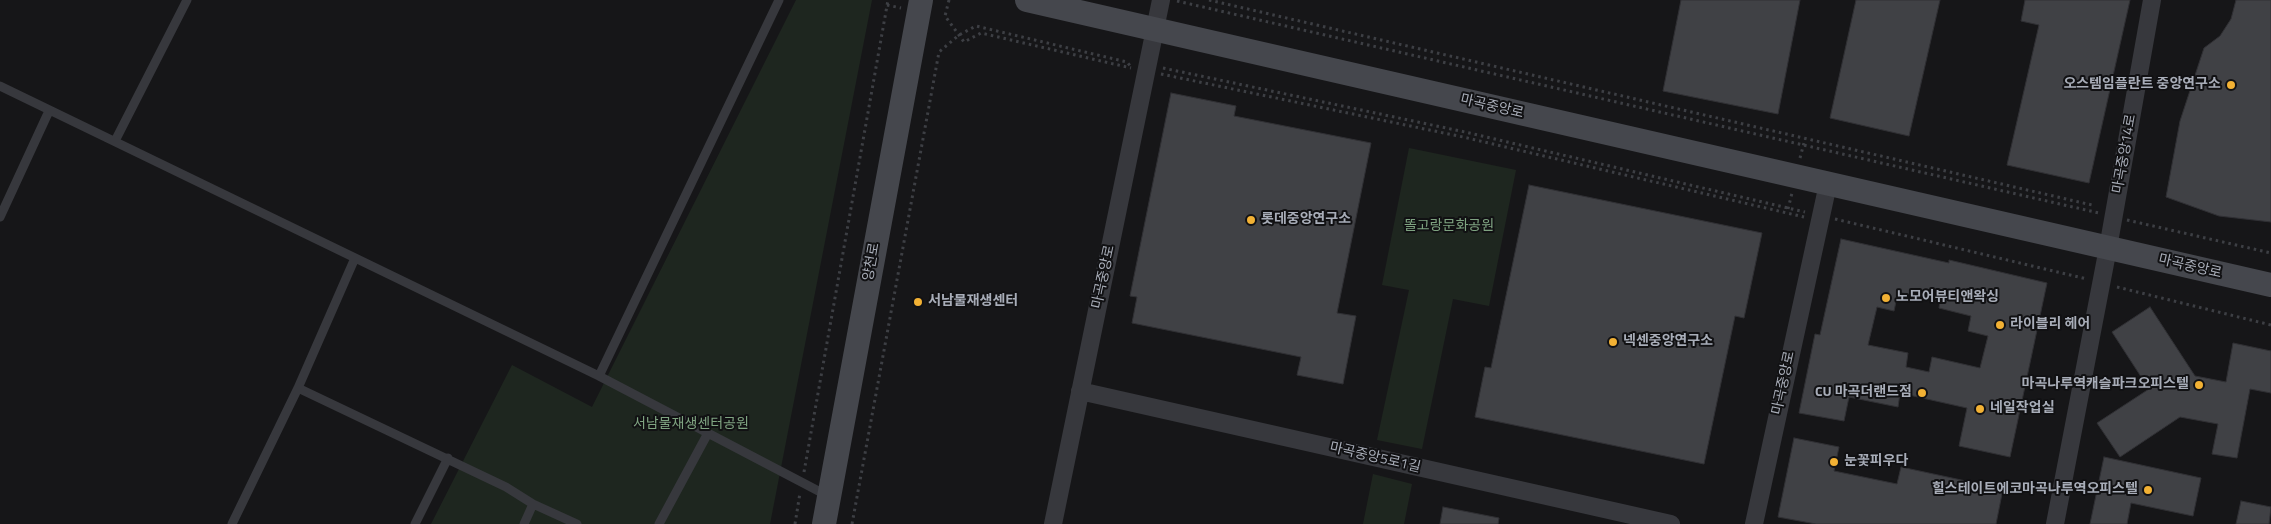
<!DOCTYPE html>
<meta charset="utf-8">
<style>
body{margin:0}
canvas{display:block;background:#161618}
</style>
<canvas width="2271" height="524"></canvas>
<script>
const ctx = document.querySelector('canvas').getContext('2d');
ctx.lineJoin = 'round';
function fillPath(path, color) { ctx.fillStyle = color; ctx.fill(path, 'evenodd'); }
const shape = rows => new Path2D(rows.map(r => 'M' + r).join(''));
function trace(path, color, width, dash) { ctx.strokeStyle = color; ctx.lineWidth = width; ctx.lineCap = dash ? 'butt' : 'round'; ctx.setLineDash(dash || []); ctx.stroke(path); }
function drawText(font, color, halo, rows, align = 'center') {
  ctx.font = font + ' "Titillium Web","Noto Sans KR",sans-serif'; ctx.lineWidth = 4; ctx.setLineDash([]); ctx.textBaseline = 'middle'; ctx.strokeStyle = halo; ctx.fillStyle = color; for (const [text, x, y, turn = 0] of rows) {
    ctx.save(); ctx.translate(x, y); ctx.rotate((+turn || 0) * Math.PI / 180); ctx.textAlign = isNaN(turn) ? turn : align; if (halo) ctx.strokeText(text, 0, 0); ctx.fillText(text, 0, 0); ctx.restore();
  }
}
fillPath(shape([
 [796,0,872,0,770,524,431,524,512,365,592,407],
 [1409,148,1516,170,1489,306,1453,299,1422,449,1377,440,1409,290,1382,285],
 [1373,474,1412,484,1404,524,1363,524]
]), '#1e261f');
const building = shape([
 [1681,0,1800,0,1778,114,1663,91,1681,0],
 [1856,0,1940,0,1909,136,1830,118,1856,0],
 [2025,0,2130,0,2089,183,2007,165,2039,25,2021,21,2025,0],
 [2236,0,2271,0,2271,222,2219,216,2166,197,2180,121,2204,48,2220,36,2231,19,2236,0],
 [1171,93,1236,106,1234,116,1371,143,1337,313,1356,316,1343,384,1297,375,1301,357,1132,323,1137,297,1130,296,1171,93],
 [1529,185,1762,233,1744,318,1735,316,1704,464,1475,417,1485,367,1491,368,1529,185],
 [1841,239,1949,263,1949,260,2047,283,2010,457,1959,446,1967,408,1900,393,1898,407,1849,397,1844,421,1799,413,1815,334,1820,335,1841,239],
 [1898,292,1940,301,1939,308,1971,316,1968,331,1988,336,1980,368,1932,357,1929,372,1906,367,1908,353,1868,345,1877,307,1894,311,1898,292],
 [2150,307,2195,376,2226,382,2233,343,2271,351,2271,393,2250,389,2237,458,2212,454,2218,424,2180,417,2120,457,2097,423,2149,389,2112,332,2150,307],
 [1794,438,1839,447,1834,471,1897,484,1901,467,2003,489,1996,524,1816,524,1778,517,1794,438],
 [2104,457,2201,478,2193,516,2131,503,2127,524,2090,524,2104,457],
 [2241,501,2271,507,2269,524,2236,524,2241,501],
 [1443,507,1499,518,1498,524,1440,524,1443,507]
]);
fillPath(building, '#404145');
trace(building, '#303034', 1);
trace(shape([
 [949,0,945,16,964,42,981,33,1131,68],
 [1209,0,2092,205],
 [1177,1,2099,213],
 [887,5,901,8],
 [1163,68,1465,132,1805,212],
 [1161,74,1463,137,1804,217],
 [1800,158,1805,139],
 [1788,209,1792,193],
 [1835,219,2087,279],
 [2127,220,2271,253],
 [2117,287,2271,325],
 [804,472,888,0],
 [795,524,800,493],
 [852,524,939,52,959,35,976,26,1127,62,1131,67]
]), '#3d3f44', 3, [2.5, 4]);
trace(shape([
 [0,86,599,376,828,496],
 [115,141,187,0],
 [0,217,49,111],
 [599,376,779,0],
 [298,388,506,487,533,504],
 [232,524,298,388,355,258],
 [415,524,448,458],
 [524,524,533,504,577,524],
 [659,524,708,433]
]), '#37383d', 9);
trace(shape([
 [1080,391,1671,524],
 [1053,524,1161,0],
 [1754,524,1828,184],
 [2055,524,2108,248,2152,0]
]), '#37383d', 18);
trace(shape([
 [1027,0,2271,285],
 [824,524,921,0]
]), '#45474d', 24);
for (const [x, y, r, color] of [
 [2231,85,5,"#f2b134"],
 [1251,220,5,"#f2b134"],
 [1886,298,5,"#f2b134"],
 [918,302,5,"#f2b134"],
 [2000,325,5,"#f2b134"],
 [1613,342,5,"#f2b134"],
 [2199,385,5,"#f2b134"],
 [1922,393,5,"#f2b134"],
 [1980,409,5,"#f2b134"],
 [1834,462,5,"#f2b134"],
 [2148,490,5,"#f2b134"]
]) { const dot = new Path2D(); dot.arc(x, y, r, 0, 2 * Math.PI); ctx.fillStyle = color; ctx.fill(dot); trace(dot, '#111113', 2); }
drawText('bold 14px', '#a8adb8', '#111113', [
 ["오스템임플란트 중앙연구소",2221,85,"right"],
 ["롯데중앙연구소",1261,220],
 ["노모어뷰티앤왁싱",1896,298],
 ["서남물재생센터",928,302],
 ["라이블리 헤어",2010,325],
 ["넥센중앙연구소",1623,342],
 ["마곡나루역캐슬파크오피스텔",2189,385,"right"],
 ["CU 마곡더랜드점",1912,393,"right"],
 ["네일작업실",1990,409],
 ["눈꽃피우다",1844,462],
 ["힐스테이트에코마곡나루역오피스텔",2138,490,"right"]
], 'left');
drawText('14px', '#a8adb8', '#111113', [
 ["마곡중앙로",1492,107,13],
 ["마곡중앙14로",2125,154,-80],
 ["양천로",872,262,-80],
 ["마곡중앙로",2190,267,13],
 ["마곡중앙로",1104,277,-78],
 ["마곡중앙로",1784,383,-78],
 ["마곡중앙5로1길",1375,458,13]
]);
drawText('14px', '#7fa381', '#111113', [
 ["똘고랑문화공원",1449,227],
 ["서남물재생센터공원",691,425]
]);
</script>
